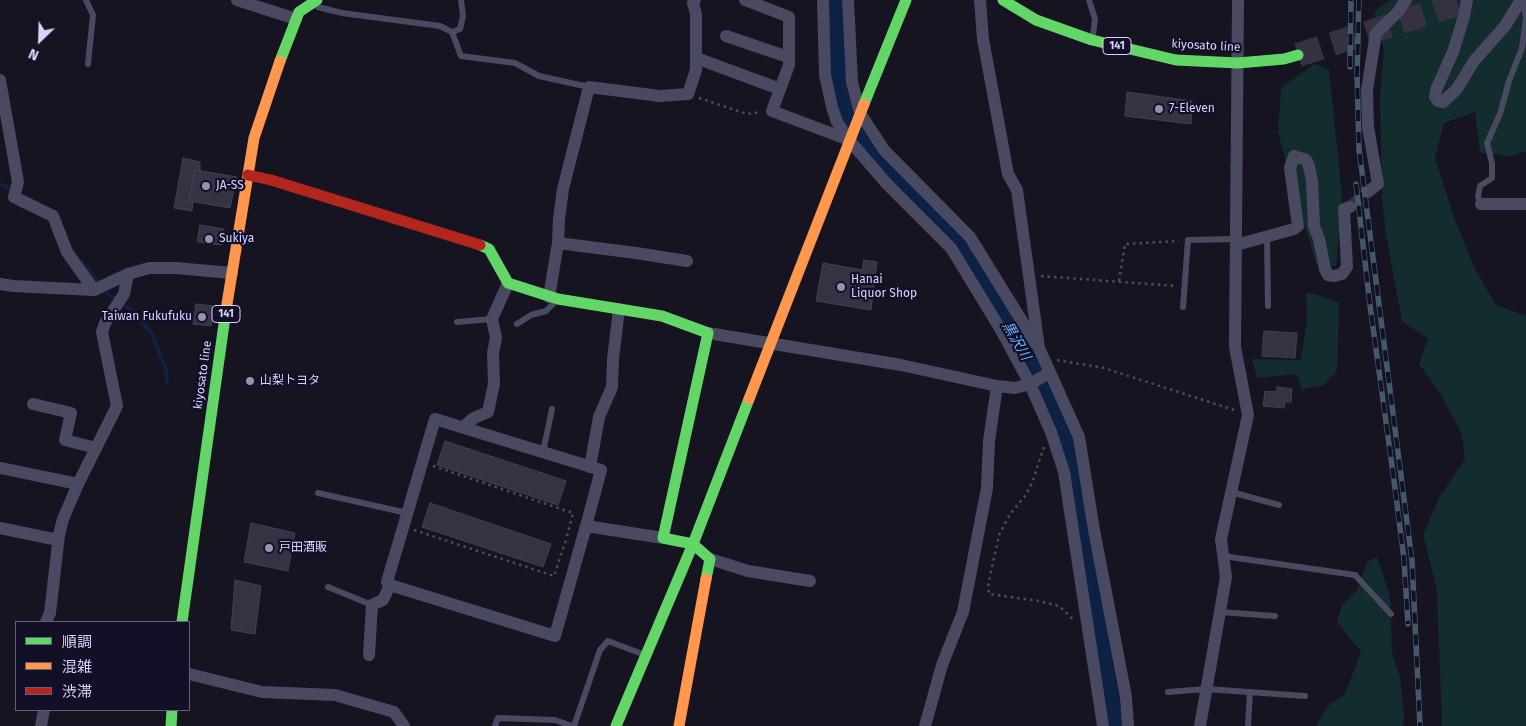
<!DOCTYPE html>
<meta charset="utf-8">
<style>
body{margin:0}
#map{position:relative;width:1526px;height:726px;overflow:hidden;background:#161421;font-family:"Fira Sans","Noto Sans JP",sans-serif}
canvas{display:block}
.legend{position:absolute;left:15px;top:621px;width:175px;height:90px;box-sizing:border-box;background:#130f26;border:1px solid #625e7d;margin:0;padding:6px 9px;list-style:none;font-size:15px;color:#d9d4ff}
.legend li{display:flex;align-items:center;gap:10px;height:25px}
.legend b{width:25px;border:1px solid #625e7d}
.north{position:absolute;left:15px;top:15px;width:50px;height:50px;-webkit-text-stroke:4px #130f26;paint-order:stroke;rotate:204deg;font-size:14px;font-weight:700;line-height:20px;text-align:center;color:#d9d4ff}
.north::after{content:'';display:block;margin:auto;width:18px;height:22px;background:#d9d4ff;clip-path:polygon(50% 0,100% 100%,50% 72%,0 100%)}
</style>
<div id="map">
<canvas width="1526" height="726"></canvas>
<ul class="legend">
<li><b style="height:6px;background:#63d668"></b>順調</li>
<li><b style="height:6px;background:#ff974d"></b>混雑</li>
<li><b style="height:6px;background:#b3261e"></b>渋滞</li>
</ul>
<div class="north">N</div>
</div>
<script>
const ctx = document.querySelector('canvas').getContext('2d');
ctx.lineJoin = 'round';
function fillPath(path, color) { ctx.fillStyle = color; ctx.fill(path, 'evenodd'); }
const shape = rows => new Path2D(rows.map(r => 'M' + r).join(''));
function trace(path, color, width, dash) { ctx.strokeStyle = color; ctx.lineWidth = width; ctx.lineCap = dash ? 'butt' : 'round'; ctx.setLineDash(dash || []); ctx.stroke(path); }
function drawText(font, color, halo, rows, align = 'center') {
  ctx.font = font + ' "Fira Sans","Noto Sans JP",sans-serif'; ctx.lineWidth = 4.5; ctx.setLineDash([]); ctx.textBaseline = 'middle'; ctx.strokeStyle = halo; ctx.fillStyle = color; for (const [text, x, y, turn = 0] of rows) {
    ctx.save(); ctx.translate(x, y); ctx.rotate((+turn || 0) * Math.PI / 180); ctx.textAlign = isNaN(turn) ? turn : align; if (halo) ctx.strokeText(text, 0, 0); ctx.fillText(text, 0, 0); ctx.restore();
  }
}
fillPath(shape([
 [1390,0,1526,0,1526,151,1510,156,1480,153,1475,112,1444,123,1435,158,1454,218,1476,271,1496,305,1526,316,1526,726,1442,726,1437,590,1423,535,1439,498,1465,459,1462,435,1440,393,1419,364,1428,339,1402,321,1386,235,1382,198,1380,95,1384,50,1374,12],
 [1314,64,1329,69,1342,196,1336,266,1316,264,1278,133,1281,88],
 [1306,293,1315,294,1339,303,1337,371,1324,385,1302,390,1297,374,1257,378,1252,359,1301,360,1307,320],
 [1377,557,1390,596,1392,653,1400,677,1404,716,1403,726,1316,726,1329,705,1345,694,1361,652,1337,622,1342,605,1357,591,1367,562]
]), '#132c2d');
trace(shape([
 [0,184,13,190],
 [82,262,99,284],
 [103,290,136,314,152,334,166,370,167,382]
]), '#0d2144', 4);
trace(shape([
 [833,0,835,61,841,103,870,150,950,233,974,267,1016,337,1045,391,1066,438,1102,667,1113,726]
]), '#0d2144', 22);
const building = shape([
 [1127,92,1192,101,1191,124,1125,116,1127,92],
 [183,158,200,162,200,171,195,170,189,201,193,202,192,211,174,208,183,158],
 [195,170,237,177,230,208,189,201,195,170],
 [200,225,224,229,222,245,197,242,200,225],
 [864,260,877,262,871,310,816,301,823,263,862,270,864,260],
 [196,304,214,306,211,326,193,324,196,304],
 [1264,331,1297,333,1295,358,1262,356,1264,331],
 [1277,387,1292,389,1291,402,1285,402,1284,408,1263,406,1265,391,1277,392,1277,387],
 [445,441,566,481,558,505,437,465,445,441],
 [430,503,551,544,543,567,422,527,430,503],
 [251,523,295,533,288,571,244,562,251,523],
 [235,580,261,586,255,634,231,630,235,580]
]);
fillPath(building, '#343243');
trace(building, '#433f54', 1);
trace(shape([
 [1350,207,1369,191]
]), '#333142', 12, [12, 6]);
trace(shape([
 [1298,55,1470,0]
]), '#333142', 24, [24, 12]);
trace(shape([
 [699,98,747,114,761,112],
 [1041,276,1176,286],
 [1119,281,1125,244,1179,241],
 [1057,360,1104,368,1234,410],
 [1044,447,1032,483,1025,496,1010,514,999,535,988,586,989,594,1039,601,1059,606,1074,620],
 [433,466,573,513,566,540],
 [414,530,554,576,566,540,569,541]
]), '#44505f', 2.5, [2.5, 4]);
trace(shape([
 [86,0,93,15,88,64],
 [1089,0,1095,19,1093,35],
 [318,7,342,13,440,26,452,32,461,56,515,63,539,76,589,87],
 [452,32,460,29,463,16,461,0],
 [1481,204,1478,196,1480,186,1492,178,1492,163,1487,143,1500,114,1509,81,1522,48,1526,18,1523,0],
 [1267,237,1268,306],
 [1183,307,1188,240,1236,239],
 [457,322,492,319],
 [517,324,531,315,546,311,555,302],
 [543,452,552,409],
 [1231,492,1279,505],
 [318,493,407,513],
 [1223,556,1355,575,1391,614],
 [328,587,372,605],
 [1220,612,1275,616],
 [1168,692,1206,689,1305,696],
 [495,726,498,718,555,720,572,726],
 [574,726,600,650,608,641,645,655],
 [1248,726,1250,692]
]), '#4a4962', 6);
trace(shape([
 [237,0,296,19],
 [745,0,789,17,789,65,772,111,849,140],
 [823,0,825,75,832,107,837,122,849,140,887,184,951,248,1001,330,1030,384,1051,432,1064,472,1103,726],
 [848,0,852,82,860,113,884,150,970,237,1036,344],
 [980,0,983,39,1008,174,1017,190,1039,348,1079,437,1094,530,1126,697,1128,726],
 [1467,0,1464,16,1453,52,1436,90,1435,97,1438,101,1443,102,1457,89,1474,61,1505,26,1521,0],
 [726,36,788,57],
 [696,58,780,89],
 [0,80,18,182,14,197,53,216,67,252,94,290],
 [1369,191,1378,184,1368,127,1367,90,1376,33,1398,12,1406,0],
 [1481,204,1526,204],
 [558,243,636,253,687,261],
 [1236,245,1294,229,1298,226,1290,168,1294,156,1306,160,1309,166,1312,181,1314,226,1319,239,1325,269,1328,275,1334,276,1342,274,1347,267,1344,209,1350,207],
 [0,284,13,286,94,290,128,274],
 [549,297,558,243,559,219,563,189,589,87,660,96,688,94,696,70,696,14,693,3,695,0],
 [708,333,901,365,997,386,1015,388,1030,384,1049,373],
 [33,404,71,413,65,440,96,448],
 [463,427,474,418,488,412,494,384,493,353,496,338,492,319,508,283],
 [590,467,599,417,612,387,613,359,619,309],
 [0,468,78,484],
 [0,528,58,540],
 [710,559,748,571,810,581],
 [390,585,555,636,586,526],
 [46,622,50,613,59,535,63,519,78,484,117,406,102,332,105,323,124,294,128,274,149,268,176,268,232,273],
 [369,655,372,605,383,600,390,585,387,582,435,419,601,470,586,526,663,538],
 [189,674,262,692,335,695,394,712,404,726],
 [41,726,44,710],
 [925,726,942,665,963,612,987,488,989,441,997,386],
 [1200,726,1226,577,1221,539,1248,415,1235,347,1238,0]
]), '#4a4962', 12);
trace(shape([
 [1003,0,1036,20,1092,40,1176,60,1238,63,1284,59,1298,55],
 [280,61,299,12,317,0],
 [864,104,906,0],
 [480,245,489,249,508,283,558,299,662,316,708,333,663,538,693,544,710,559,706,579],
 [182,622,226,310],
 [171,726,172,710],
 [616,726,693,544,749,399]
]), '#63d668', 11);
trace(shape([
 [226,310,254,138,280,61],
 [749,399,864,104],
 [679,726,706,579]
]), '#ff974d', 11);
trace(shape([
 [248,175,271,180,480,245]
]), '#b3261e', 11);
const rail = shape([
 [1359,0,1357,74,1359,149,1412,561,1420,726],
 [1350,67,1351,0],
 [1356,184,1370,305,1395,488,1404,559,1408,624]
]);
trace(rail, '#43596b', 5.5);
trace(rail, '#130f26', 4, [11]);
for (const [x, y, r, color] of [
 [1159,109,5,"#9591b1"],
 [206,186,5,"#9591b1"],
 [209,239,5,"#9591b1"],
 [841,287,5,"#9591b1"],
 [202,317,5,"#9591b1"],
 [250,381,5,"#9591b1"],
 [269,548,5,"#9591b1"]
]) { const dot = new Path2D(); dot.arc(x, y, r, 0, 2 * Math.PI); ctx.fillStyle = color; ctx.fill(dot); trace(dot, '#130f26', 2); }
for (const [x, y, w] of [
 [1117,46,28],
 [226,314,28]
]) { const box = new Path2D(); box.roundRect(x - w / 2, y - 8.5, w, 17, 4); ctx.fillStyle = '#130f26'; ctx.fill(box); trace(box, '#d9d4ff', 1); }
drawText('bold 11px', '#d9d4ff', null, [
 ["141",1117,46],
 ["141",226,314]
]);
drawText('12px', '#d9d4ff', '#130f26', [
 ["kiyosato line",1206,46,3],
 ["kiyosato line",203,375,-82]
]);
drawText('12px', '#d9d4ff', '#130f26', [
 ["7-Eleven",1169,109],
 ["JA-SS",216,186],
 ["Sukiya",219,239],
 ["Hanai",851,280],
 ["Liquor Shop",851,294],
 ["Taiwan Fukufuku",192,317,"right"],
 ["山梨トヨタ",260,381],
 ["戸田酒販",279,548]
], 'left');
drawText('italic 14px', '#62b6ff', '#130f26', [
 ["黒沢川",1016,341,60]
]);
</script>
